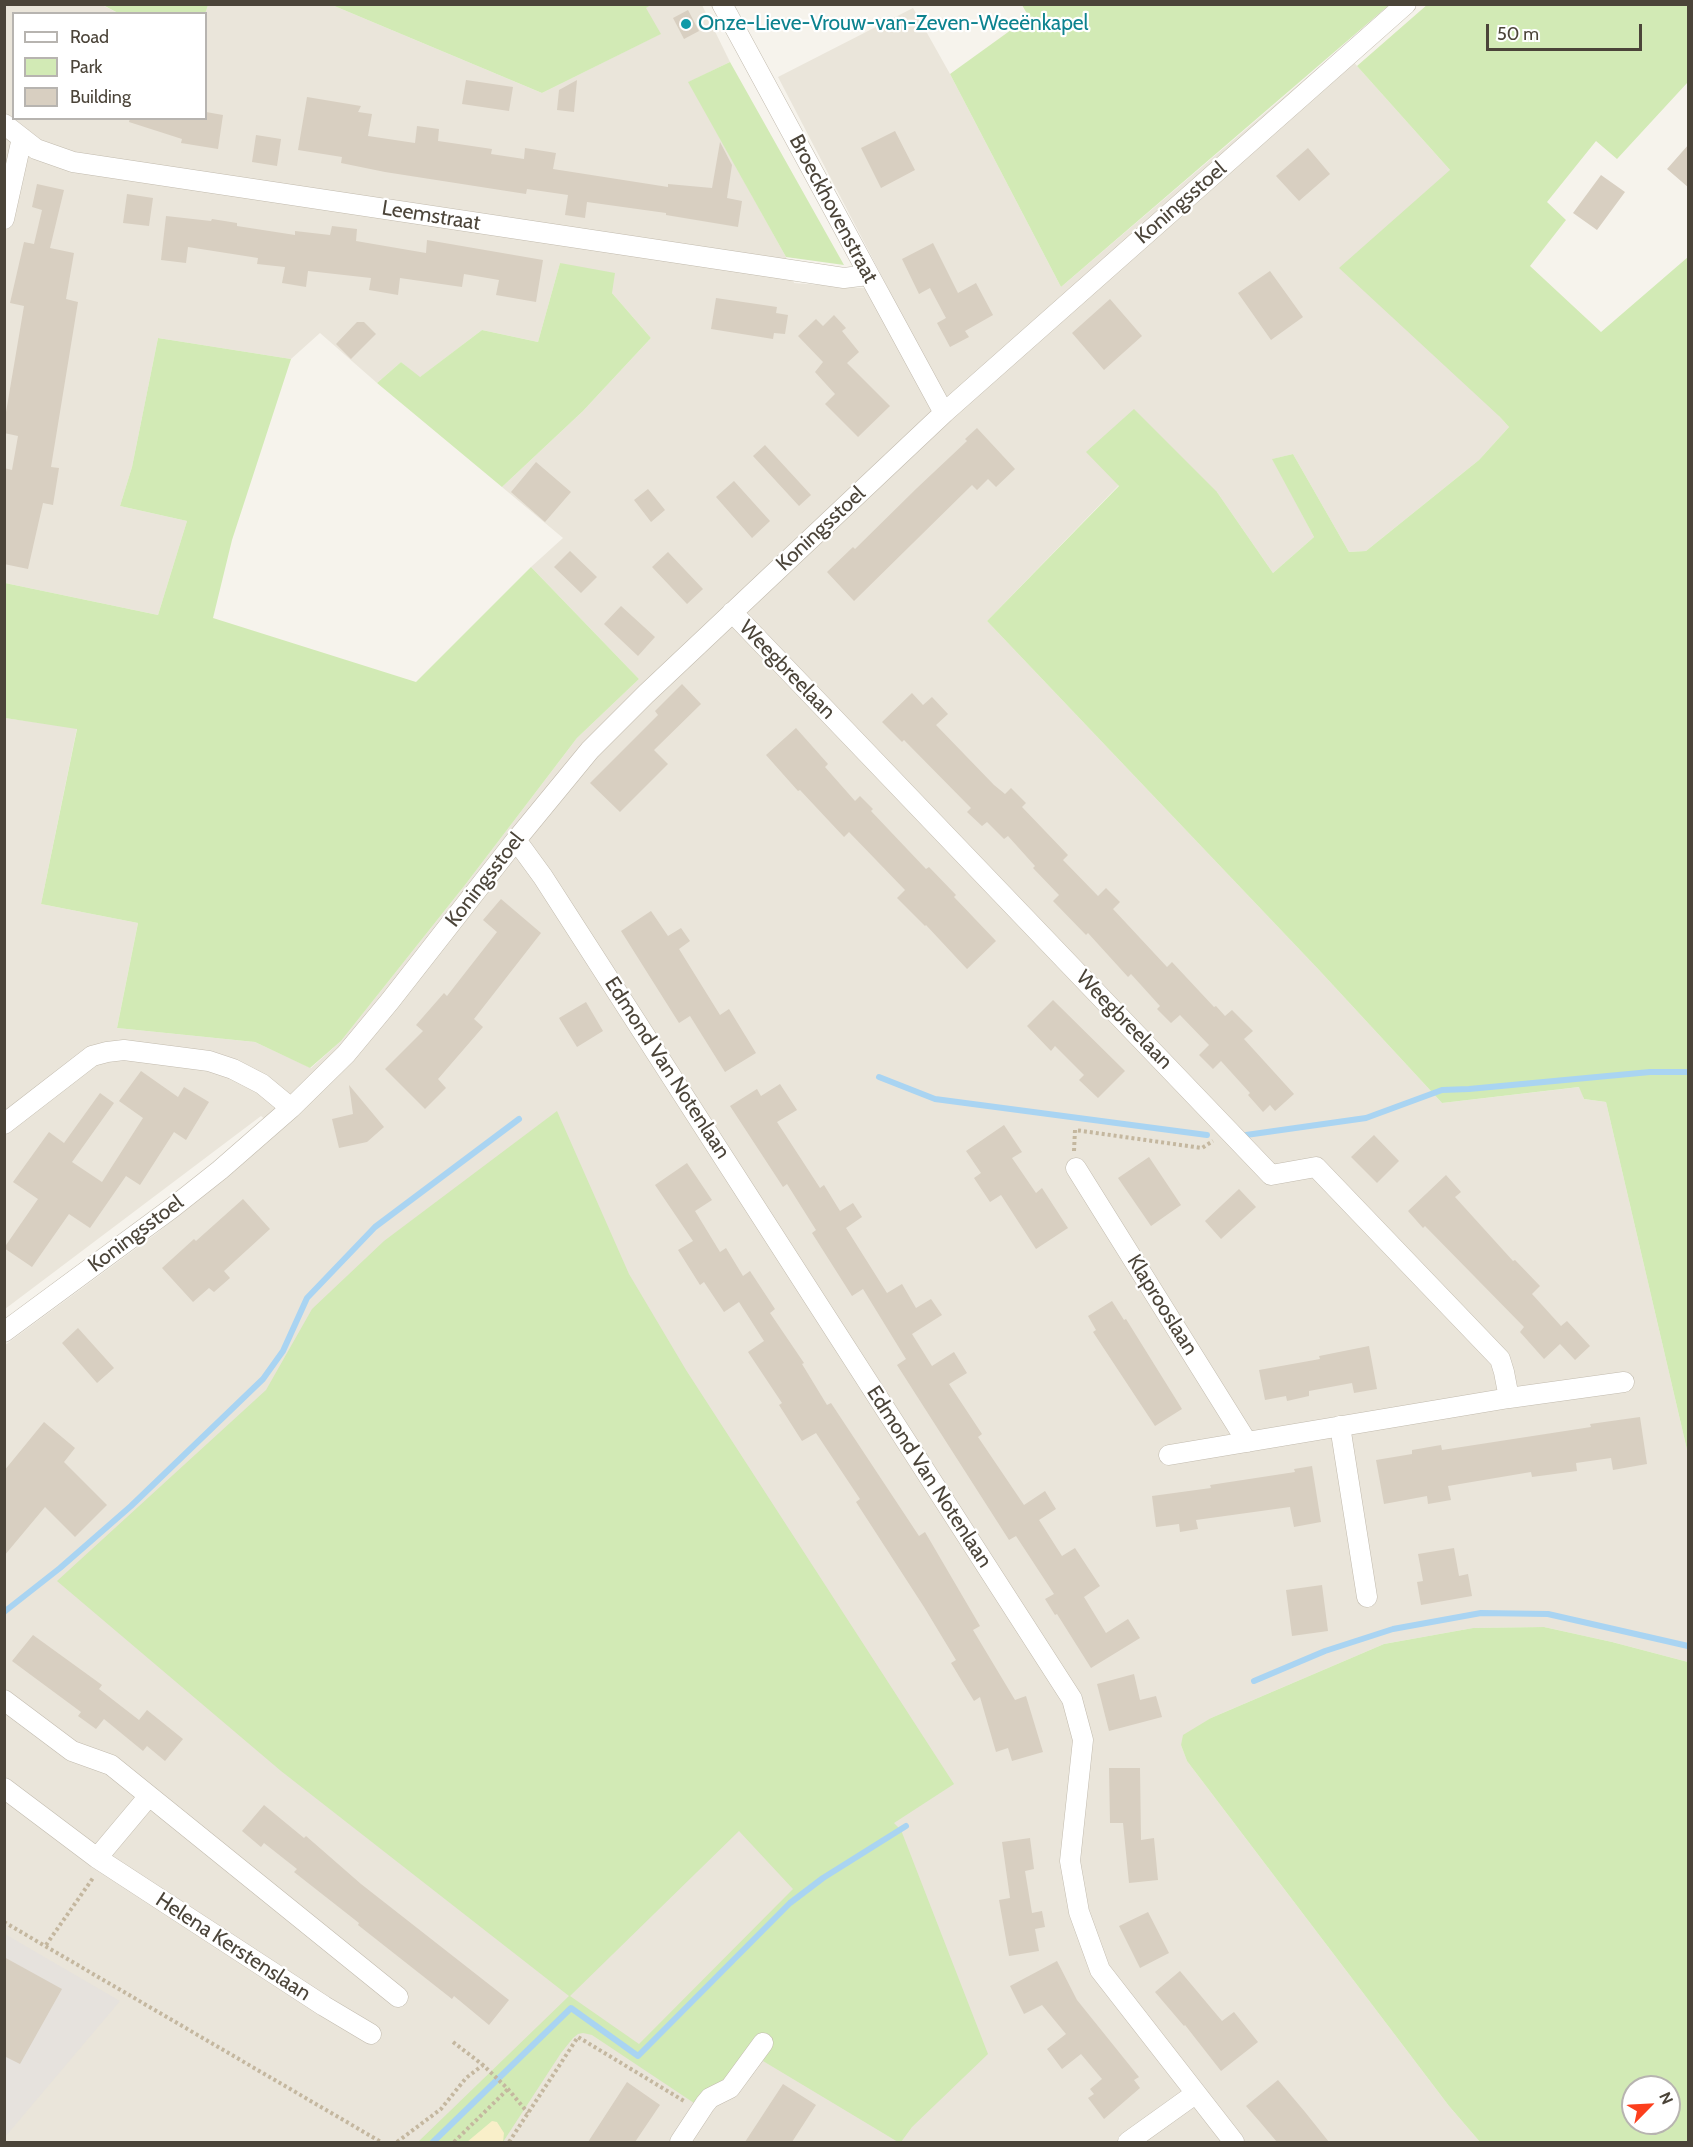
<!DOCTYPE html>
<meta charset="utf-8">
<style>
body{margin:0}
#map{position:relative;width:1693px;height:2147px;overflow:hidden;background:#f6f3ec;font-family:Cabin,sans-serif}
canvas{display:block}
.frame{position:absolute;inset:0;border:6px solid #4b4439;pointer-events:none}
.legend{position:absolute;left:12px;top:12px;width:195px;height:108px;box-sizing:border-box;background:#fff;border:2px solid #b7b4b0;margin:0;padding:8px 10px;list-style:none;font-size:18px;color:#4b4439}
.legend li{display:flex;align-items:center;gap:12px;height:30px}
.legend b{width:30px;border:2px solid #b7b4b0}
.north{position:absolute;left:1621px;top:2075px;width:60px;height:60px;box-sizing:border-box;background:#fff;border:2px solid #b7b4b0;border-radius:50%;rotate:66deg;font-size:16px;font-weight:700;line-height:24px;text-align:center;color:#4b4439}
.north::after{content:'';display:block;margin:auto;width:21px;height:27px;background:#fc3f1d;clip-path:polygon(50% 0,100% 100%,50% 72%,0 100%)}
.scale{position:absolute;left:1486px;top:24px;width:156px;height:27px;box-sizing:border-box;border:3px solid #4b4439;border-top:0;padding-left:8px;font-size:18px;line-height:21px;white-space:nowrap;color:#4b4439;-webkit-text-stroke:4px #fff;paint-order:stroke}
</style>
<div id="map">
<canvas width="1693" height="2147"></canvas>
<div class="frame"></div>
<ul class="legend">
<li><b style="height:8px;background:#fff"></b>Road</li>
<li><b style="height:16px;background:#d2eab5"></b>Park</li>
<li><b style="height:16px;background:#d8cfc1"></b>Building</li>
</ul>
<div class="north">N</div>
<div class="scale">50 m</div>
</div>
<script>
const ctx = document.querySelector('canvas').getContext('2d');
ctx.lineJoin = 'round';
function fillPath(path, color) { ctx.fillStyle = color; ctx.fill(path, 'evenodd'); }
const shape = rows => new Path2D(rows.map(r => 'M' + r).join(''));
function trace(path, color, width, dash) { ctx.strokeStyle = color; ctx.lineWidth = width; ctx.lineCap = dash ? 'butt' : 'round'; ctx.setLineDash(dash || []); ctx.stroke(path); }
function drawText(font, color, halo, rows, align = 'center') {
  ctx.font = font + ' Cabin,sans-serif'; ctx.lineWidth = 4.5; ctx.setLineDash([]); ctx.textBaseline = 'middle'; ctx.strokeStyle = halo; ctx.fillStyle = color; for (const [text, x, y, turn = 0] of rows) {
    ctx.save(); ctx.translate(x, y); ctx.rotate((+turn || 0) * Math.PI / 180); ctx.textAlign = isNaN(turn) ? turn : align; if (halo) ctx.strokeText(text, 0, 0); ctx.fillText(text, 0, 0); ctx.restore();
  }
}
fillPath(shape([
 [5,5,102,5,118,13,14,14,14,118,206,118,205,13,208,5,332,5,542,93,660,34,645,8,651,5,702,5,730,62,689,82,786,257,794,283,889,290,778,77,913,8,950,74,1061,287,1341,48,1450,170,1499,416,1509,427,1479,460,1366,551,1349,552,1293,454,1273,459,1314,537,1273,573,1217,492,1119,485,987,621,1319,970,1442,1103,1580,1087,1584,1099,1606,1102,1688,1454,1688,1662,1612,1642,1544,1627,1473,1628,1384,1644,1211,1718,1181,1745,1187,1761,1449,2106,1480,2142,5,2142,5,1345,157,1233,279,1131,261,1116,5,1309,5,718,77,728,41,904,138,923,117,1028,255,1042,311,1068,341,1041,465,885,577,738,639,679,531,567,563,538,502,487,583,411,651,338,612,293,560,263,538,342,482,330,419,378,401,362,377,383,320,333,291,359,158,338,132,467,120,506,187,521,158,615,5,583]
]), '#eae5da');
fillPath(shape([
 [5,1934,120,2001,5,2137]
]), '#e6e2dd');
fillPath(shape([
 [1428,4,1688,5,1688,82,1617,159,1596,141,1547,202,1566,220,1530,266,1601,332,1688,257,1688,1454,1606,1102,1584,1099,1579,1087,1442,1103,1319,970,987,621,1119,486,1086,452,1134,409,1217,492,1273,573,1314,537,1272,459,1293,454,1349,552,1366,551,1479,460,1509,427,1499,416,1339,268,1450,170,1357,66],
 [103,5,102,5,208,5,205,14,118,13],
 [332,5,651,5,646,8,661,34,542,93],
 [1022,5,1389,5,1061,287,950,74,1029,17],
 [730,62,844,265,786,257,688,82],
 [560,263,615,273,612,293,651,338,583,411,502,487,377,383,401,362,420,377,482,330,538,342],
 [158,338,291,359,232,540,213,618,416,682,531,567,639,679,577,738,465,885,341,1041,310,1068,255,1042,117,1028,138,923,41,904,77,729,5,718,5,583,158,615,187,521,120,506,132,467],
 [557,1111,629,1274,686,1370,954,1784,894,1823,901,1830,988,2054,912,2127,901,2142,898,2142,763,2061,773,2044,758,2034,733,2072,694,2103,592,2035,583,2033,578,2034,573,2038,561,2053,503,2142,418,2142,569,1996,281,1771,57,1581,266,1390,312,1309,384,1241],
 [739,1831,793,1889,639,2044,570,1996],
 [1544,1627,1612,1642,1688,1662,1688,2142,1480,2142,1449,2106,1187,1761,1181,1745,1183,1735,1211,1718,1384,1644,1473,1628],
 [1633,2087,1669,2087,1669,2123,1633,2123]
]), '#d2eab5');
fillPath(shape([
 [492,2121,497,2122,504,2133,503,2142,467,2142]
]), '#f9efc9');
trace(shape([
 [879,1077,935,1099,1207,1135],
 [1246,1135,1366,1118,1442,1090,1469,1089,1650,1072,1688,1072],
 [4,1612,60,1568,131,1506,263,1379,283,1351,307,1298,375,1227,519,1119],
 [1254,1681,1325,1651,1393,1629,1481,1613,1548,1614,1688,1646],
 [433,2142,571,2008,638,2056,790,1903,823,1878,906,1826]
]), '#a9d4f2', 6);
fillPath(shape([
 [688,10,699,31,684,39,673,18],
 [466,80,513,87,509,111,462,104],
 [577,80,574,112,557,110,559,90],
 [307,97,361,106,358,112,372,114,368,136,415,143,417,126,439,129,438,141,492,149,491,154,524,159,525,148,556,153,553,169,668,187,668,184,712,188,720,142,732,165,727,198,742,201,738,227,666,215,666,213,587,202,585,218,565,215,568,195,527,189,526,194,385,172,341,163,342,157,298,150],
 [206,112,223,115,218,149,181,143,182,139,129,122,130,118,206,118],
 [895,131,915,170,881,188,861,148],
 [256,135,281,139,277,166,252,162],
 [1689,144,1689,188,1667,169],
 [1308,148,1330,174,1299,201,1276,176],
 [1601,175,1625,192,1597,230,1573,213],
 [37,184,64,190,50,248,74,253,66,299,78,302,51,467,59,468,53,505,43,503,28,569,4,564,4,468,12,470,18,436,4,433,4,424,24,306,10,303,24,242,34,244,42,210,32,207],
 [127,194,153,198,149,226,123,223],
 [166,216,211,221,212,219,237,223,237,226,295,235,295,231,330,235,332,226,357,229,356,241,426,253,427,240,543,260,536,302,496,295,499,280,464,274,462,287,400,278,398,295,369,290,371,278,308,271,306,287,282,283,285,267,257,264,258,258,188,247,186,263,161,260],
 [933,243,958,293,976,283,993,315,965,331,969,337,950,347,937,323,946,318,930,288,919,294,902,259],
 [1270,271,1303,317,1271,340,1238,293],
 [716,298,777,307,776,313,788,315,785,334,774,333,773,339,711,329],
 [1110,299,1142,336,1104,370,1072,333],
 [834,315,846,328,842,331,859,352,847,363,890,406,858,437,825,404,835,394,815,372,823,362,798,336,816,319,823,326],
 [357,322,364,322,376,334,351,359,336,344],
 [977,428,1015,469,996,487,988,479,977,490,972,485,854,601,827,572,853,547,855,549,917,488,967,441,965,439],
 [765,445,811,495,799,506,753,456],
 [536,462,571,492,545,522,511,492],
 [734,481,770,521,752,538,716,497],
 [648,489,665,510,651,522,634,500],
 [570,551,597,577,581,593,554,567],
 [668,552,703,589,687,604,652,567],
 [621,606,655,637,638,656,604,624],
 [682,684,701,704,654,750,668,764,620,812,590,783,658,715,655,711],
 [912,693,923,705,932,697,948,714,936,725,994,785,1005,794,1011,788,1026,803,1022,807,1068,855,1063,860,1098,896,1106,888,1120,902,1113,909,1167,967,1172,962,1214,1007,1216,1006,1225,1016,1232,1010,1253,1031,1244,1039,1294,1094,1275,1111,1270,1105,1263,1112,1248,1095,1250,1093,1221,1061,1213,1069,1199,1055,1209,1045,1180,1015,1171,1023,1157,1009,1160,1006,1131,974,1128,977,1088,933,1086,935,1053,901,1059,895,1033,868,1035,866,1008,836,1004,839,987,822,982,826,967,812,971,808,904,740,902,742,882,722],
 [796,728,828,764,825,767,855,801,860,796,873,809,871,811,926,869,929,867,956,895,954,897,996,941,967,969,926,925,925,926,897,898,905,890,849,832,844,837,800,790,798,791,766,755],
 [501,899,541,933,474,1019,483,1027,438,1079,446,1088,425,1109,385,1069,423,1031,416,1025,444,993,447,996,497,932,483,920],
 [651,911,668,936,681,928,690,941,679,949,720,1015,729,1009,756,1053,725,1072,690,1016,679,1023,621,931],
 [1053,1000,1125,1071,1098,1098,1079,1080,1084,1075,1055,1046,1051,1051,1027,1026],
 [586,1002,603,1031,577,1047,559,1018],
 [141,1071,178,1097,184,1087,209,1102,186,1140,174,1132,140,1185,126,1176,90,1228,69,1214,32,1267,4,1248,38,1199,13,1182,49,1132,64,1143,100,1093,114,1103,72,1162,102,1182,143,1118,119,1101],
 [780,1084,797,1110,777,1122,820,1188,824,1185,840,1211,853,1203,862,1217,846,1228,887,1293,902,1284,916,1308,931,1299,942,1315,912,1334,932,1366,954,1352,967,1373,949,1384,982,1434,978,1437,1024,1505,1045,1491,1056,1509,1039,1520,1062,1556,1075,1548,1100,1586,1084,1597,1106,1633,1128,1619,1140,1638,1091,1668,1057,1614,1055,1615,1045,1599,1054,1594,1016,1536,1009,1540,897,1365,906,1359,863,1289,852,1296,812,1233,816,1230,787,1184,783,1187,730,1106,757,1089,761,1096],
 [349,1085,384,1127,367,1142,339,1148,332,1119,353,1114],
 [1004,1125,1022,1152,1012,1158,1036,1193,1042,1188,1068,1228,1036,1249,1001,1195,990,1202,974,1178,981,1173,966,1151],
 [1374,1135,1399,1161,1377,1183,1351,1157],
 [1149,1157,1181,1205,1151,1226,1118,1178],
 [687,1163,712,1200,695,1211,720,1252,726,1248,743,1276,750,1271,775,1309,770,1313,804,1363,802,1364,827,1405,831,1403,919,1536,925,1532,980,1626,973,1630,1015,1700,1026,1696,1043,1752,1012,1761,1008,1748,996,1752,980,1697,974,1701,951,1663,956,1660,924,1607,856,1502,860,1499,816,1433,802,1441,779,1405,782,1403,748,1352,764,1341,739,1302,724,1312,704,1282,700,1285,678,1250,693,1241,655,1185],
 [1446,1175,1461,1192,1455,1197,1513,1261,1515,1260,1540,1286,1532,1294,1561,1326,1567,1321,1590,1346,1575,1360,1560,1344,1544,1359,1520,1332,1524,1327,1425,1226,1423,1228,1408,1211],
 [1239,1189,1256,1207,1221,1239,1205,1221],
 [243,1199,270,1229,224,1271,230,1278,214,1292,209,1288,193,1302,162,1268,194,1239,196,1241],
 [1112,1301,1124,1320,1126,1319,1182,1409,1155,1426,1093,1332,1096,1330,1088,1316],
 [78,1328,114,1368,97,1383,62,1343],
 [1369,1346,1377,1389,1354,1393,1352,1383,1309,1391,1309,1396,1287,1401,1286,1396,1265,1400,1259,1370,1320,1359,1319,1356],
 [1640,1417,1647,1464,1613,1470,1611,1458,1576,1463,1577,1471,1532,1477,1531,1472,1448,1486,1451,1500,1428,1504,1427,1496,1384,1504,1376,1460,1412,1454,1412,1450,1441,1445,1442,1450,1591,1427,1590,1424],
 [44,1422,75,1448,64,1462,107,1505,75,1537,45,1507,4,1556,4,1471],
 [1312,1466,1321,1522,1294,1527,1290,1507,1196,1520,1198,1529,1180,1532,1179,1524,1156,1527,1152,1496,1211,1488,1210,1485,1295,1472,1294,1469],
 [1454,1548,1459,1576,1468,1574,1472,1596,1421,1605,1417,1582,1423,1581,1418,1554],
 [1322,1585,1328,1631,1292,1636,1286,1590],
 [33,1635,102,1685,99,1689,139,1720,147,1710,183,1739,165,1761,147,1746,143,1751,104,1719,96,1729,78,1716,81,1712,12,1661],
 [1134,1674,1140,1700,1156,1696,1162,1717,1109,1731,1097,1684],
 [1109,1768,1140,1768,1141,1840,1154,1838,1158,1880,1129,1883,1123,1823,1110,1823],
 [264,1805,304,1838,306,1836,361,1884,509,2000,489,2025,454,1996,452,1999,358,1925,359,1923,294,1872,297,1869,264,1843,261,1847,242,1831],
 [1030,1838,1034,1869,1025,1871,1032,1913,1042,1911,1045,1927,1035,1929,1039,1951,1009,1956,999,1900,1010,1898,1002,1842],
 [1148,1912,1169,1953,1140,1968,1119,1926],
 [4,1957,62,1989,20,2064,4,2056],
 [1057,1961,1077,2000,1139,2077,1134,2080,1140,2088,1104,2119,1088,2098,1094,2094,1090,2089,1102,2079,1081,2054,1062,2069,1047,2049,1066,2034,1042,2005,1024,2014,1010,1986],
 [1180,1971,1222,2021,1234,2012,1258,2042,1221,2071,1185,2025,1184,2026,1155,1992],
 [1278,2080,1305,2112,1329,2142,1277,2142,1260,2122,1246,2106],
 [627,2082,660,2105,635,2142,588,2142],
 [783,2084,816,2105,792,2142,745,2142]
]), '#d8cfc1');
const street = shape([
 [722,4,944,413],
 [4,124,36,149,73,162,844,278,868,275],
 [4,219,22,138],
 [732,612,1271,1175,1316,1167,1500,1359,1504,1372,1509,1398],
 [516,840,543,877,1072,1699,1083,1740,1070,1861,1079,1912,1100,1970,1234,2142],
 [4,1124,92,1056,107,1052,124,1050,209,1061,233,1069,262,1084,291,1108],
 [1076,1168,1247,1442],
 [4,1332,172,1208,220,1170,291,1108,346,1054,390,1001,516,840,590,750,646,694,944,413,1406,4],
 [1340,1426,1367,1597],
 [1169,1455,1509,1398,1624,1382],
 [4,1700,72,1751,111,1765,398,1997],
 [4,1788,97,1858,324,2006,371,2034],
 [97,1858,149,1796],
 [680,2142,705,2104,710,2098,730,2088,763,2043],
 [1128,2142,1195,2094]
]);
trace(street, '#c2bbae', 21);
trace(shape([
 [1074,1151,1075,1130,1202,1148,1213,1141],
 [4,1922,381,2142],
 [46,1945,93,1878],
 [453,2042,483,2065,508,2089,528,2113],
 [397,2142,441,2109,466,2078,483,2065],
 [454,2142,508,2089],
 [509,2142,578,2037,684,2101]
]), '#c4b79f', 4, [3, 3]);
trace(street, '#fff', 20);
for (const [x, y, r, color] of [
 [686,24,6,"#0f9aa8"]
]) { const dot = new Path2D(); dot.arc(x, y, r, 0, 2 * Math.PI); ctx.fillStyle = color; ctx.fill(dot); trace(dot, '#fff', 2); }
drawText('21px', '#0d838f', '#fff', [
 ["Onze-Lieve-Vrouw-van-Zeven-Weeënkapel",698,24]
], 'left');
drawText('21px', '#4b4439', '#fff', [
 ["Koningsstoel",1181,203,-41],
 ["Broeckhovenstraat",833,209,62],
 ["Leemstraat",431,216,9],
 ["Koningsstoel",821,529,-43],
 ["Weegbreelaan",787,670,46],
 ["Koningsstoel",485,880,-52],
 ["Weegbreelaan",1124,1020,46],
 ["Edmond Van Notenlaan",667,1068,57],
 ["Koningsstoel",136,1234,-37],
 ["Klaprooslaan",1162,1305,58],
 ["Edmond Van Notenlaan",929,1477,57],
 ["Helena Kerstenslaan",233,1947,33]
]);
</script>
